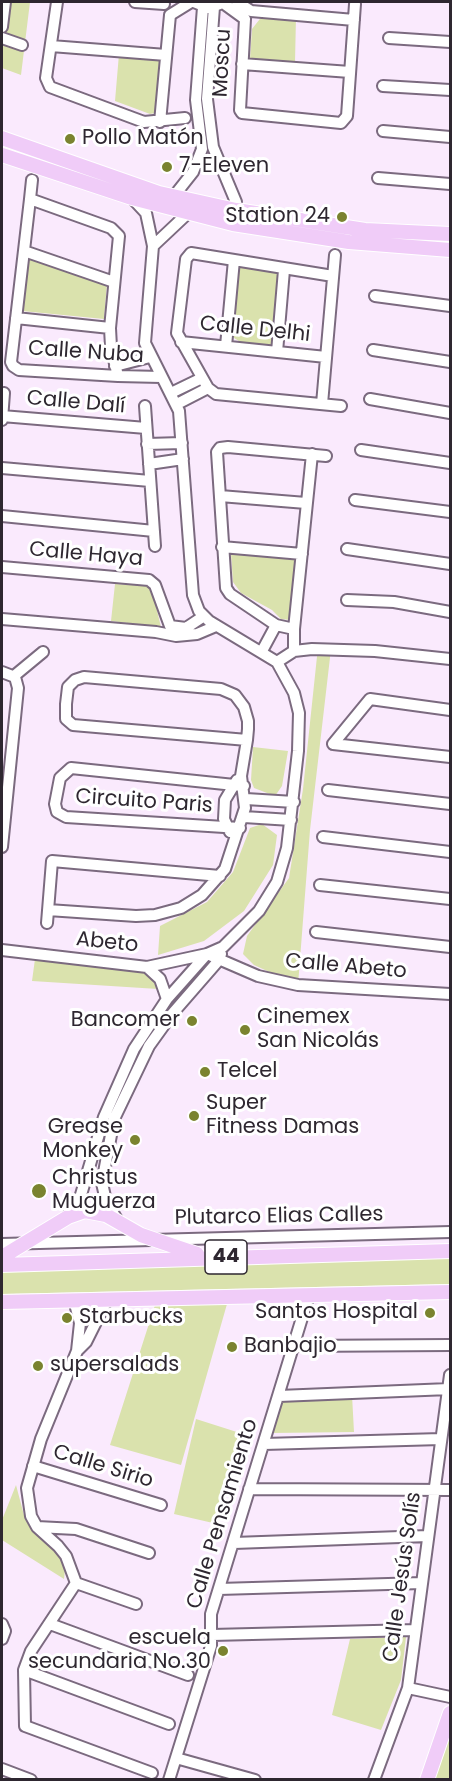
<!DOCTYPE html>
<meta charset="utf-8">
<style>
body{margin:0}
#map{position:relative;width:452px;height:1781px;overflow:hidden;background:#faeafd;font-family:Poppins,sans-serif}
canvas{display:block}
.frame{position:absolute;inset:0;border:3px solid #2e2730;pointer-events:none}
</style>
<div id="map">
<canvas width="452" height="1781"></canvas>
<div class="frame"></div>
</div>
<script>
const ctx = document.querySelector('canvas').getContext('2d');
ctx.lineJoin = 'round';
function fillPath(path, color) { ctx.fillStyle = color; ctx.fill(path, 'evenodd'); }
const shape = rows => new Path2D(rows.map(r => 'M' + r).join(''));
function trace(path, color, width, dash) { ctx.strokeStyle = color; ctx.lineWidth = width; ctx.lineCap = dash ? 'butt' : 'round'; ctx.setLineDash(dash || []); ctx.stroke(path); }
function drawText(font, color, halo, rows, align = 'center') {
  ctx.font = font + ' Poppins,sans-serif'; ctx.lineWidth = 6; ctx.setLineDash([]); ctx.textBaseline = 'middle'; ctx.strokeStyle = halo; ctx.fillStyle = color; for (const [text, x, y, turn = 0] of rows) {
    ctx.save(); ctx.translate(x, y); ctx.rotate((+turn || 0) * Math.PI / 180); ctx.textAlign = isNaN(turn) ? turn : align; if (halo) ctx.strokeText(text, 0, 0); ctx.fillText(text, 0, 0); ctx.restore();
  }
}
fillPath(shape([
 [2,2,30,2,21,75,2,68],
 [263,15,296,17,295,62,250,59,252,29],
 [119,54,161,57,155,113,150,114,115,101],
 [28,258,107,283,104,319,22,311],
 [239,265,280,273,275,345,242,343,231,336],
 [231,554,295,559,290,620,281,619,272,610,241,593,233,582],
 [115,584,151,586,161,627,111,621],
 [318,647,331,649,310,830,298,985,254,965,243,954,247,936,289,878,303,789],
 [253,747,288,751,282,786,275,796,254,788,251,780],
 [262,824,277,835,273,865,244,911,204,941,158,955,160,926,207,902,233,872,250,828],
 [35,959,146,971,158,989,32,981],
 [450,1256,450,1284,2,1294,2,1271],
 [227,1304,181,1465,110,1445,155,1305],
 [352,1395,354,1432,271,1433,282,1396],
 [196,1419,240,1433,213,1523,174,1514],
 [16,1485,25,1519,60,1557,65,1570,64,1579,2,1540,2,1520],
 [406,1637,401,1680,381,1730,332,1715,350,1639],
 [450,1727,450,1779,433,1779]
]), '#dae2ad');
const minor = shape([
 [57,2,46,78,50,87,144,122,185,118],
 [135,2,164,4],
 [194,2,209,8,225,2],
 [237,2,251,11],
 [223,3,245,19],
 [214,7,207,99,213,147,236,202,233,224],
 [251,11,354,20],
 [170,15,191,2],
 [245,19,240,110,242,113,341,123,347,116,355,4],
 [2,27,5,2],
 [2,38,22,45],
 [389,38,450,42],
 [51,46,166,55],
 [242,64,350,72],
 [383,86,450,90],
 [160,122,170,15],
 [383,131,450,137],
 [378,178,450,184],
 [174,196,193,172,202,149,196,100,203,7],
 [30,199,32,180],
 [153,246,187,214],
 [24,251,114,282],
 [333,276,191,253,186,259,177,333,208,388,216,394,341,406],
 [375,296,450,306],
 [16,318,110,328],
 [181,342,326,357],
 [226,346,234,260],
 [373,350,450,362],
 [277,352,284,270],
 [115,366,150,357],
 [118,376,111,347,110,328,119,236,111,228,30,199,11,362,13,366,19,370,118,376,161,377],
 [171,393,202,378],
 [370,399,450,413],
 [177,404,208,388],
 [322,404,335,255],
 [145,406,155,546],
 [2,416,146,428],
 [2,420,4,393],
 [147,444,182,443],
 [361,450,450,463],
 [149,464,183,459],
 [2,468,150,481],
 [220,496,306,503],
 [355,500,450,512],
 [2,516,154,531],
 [222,547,302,554],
 [347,549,450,564],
 [2,567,149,580,155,585,170,626,186,628,204,616],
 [347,600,394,602,450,612],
 [2,619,156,632,176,636,197,634,216,626],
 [294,629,276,625,230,594,226,588,217,452,220,448,228,447,326,456],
 [262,651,276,625],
 [294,651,294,629,312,454],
 [277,662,294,651,312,649,375,651,450,659],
 [2,672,15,677,18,688,2,847],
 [14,676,43,652],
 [333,744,370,699,450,710],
 [333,744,450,757],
 [328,790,450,804],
 [246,799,294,802],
 [244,817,291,820],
 [240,828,66,817,57,812,55,804,60,778,71,768,244,786],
 [230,832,224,819,225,800,237,780],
 [323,837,450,852],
 [320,885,450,899],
 [48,910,136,916,155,915,181,908,202,895,225,869,245,808,241,776,247,740,248,729,248,721,244,707,235,695,221,689,84,677,75,680,68,687,66,704,66,719,73,725,247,740],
 [47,923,52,861,220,876],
 [316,932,450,947],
 [2,950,147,967,207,954,258,976,298,985,450,994],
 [147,967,160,979,167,999],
 [68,1216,80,1198,104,1117,134,1049,167,999,207,954,223,947,259,911,277,882,287,848,298,751,299,713,294,693,277,662,209,621,199,611,193,595,179,411,145,343,153,246,146,213,133,199],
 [118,1221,106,1201,102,1183,114,1119,149,1046,172,1014,219,960,221,954],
 [2,1244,450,1232],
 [74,1300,80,1323,77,1351],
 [294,1346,450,1345],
 [279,1396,449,1389],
 [264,1444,441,1439],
 [33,1466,161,1505],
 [249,1489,450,1490],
 [37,1527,76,1529,149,1553],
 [234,1543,428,1536],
 [76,1583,66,1556,58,1546,37,1527,31,1516,27,1488,41,1439,77,1351,86,1342,107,1300],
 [76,1583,31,1651,24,1670,25,1726,152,1773],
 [76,1583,136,1604],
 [219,1589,422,1583],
 [2,1624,5,1631,2,1639],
 [50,1624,188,1675],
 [212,1635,414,1630],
 [24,1670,169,1724],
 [408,1688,450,1697],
 [176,1758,255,1780],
 [2,1769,31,1780],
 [169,1780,211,1646,211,1614,309,1295],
 [374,1780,408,1688,450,1375]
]);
const major = shape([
 [2,138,159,193,236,210,365,230,450,234],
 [2,155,132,198,233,224,349,242,450,250],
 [2,1257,68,1217,85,1211,106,1215,141,1235,197,1254],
 [2,1265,450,1251],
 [2,1302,450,1292],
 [427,1780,450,1713]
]);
trace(minor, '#7b6a7f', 14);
trace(major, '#fff', 16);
trace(minor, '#fff', 10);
trace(major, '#f0ccf8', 14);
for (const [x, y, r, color] of [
 [70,139,6,"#7a832f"],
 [167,167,6,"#7a832f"],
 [342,217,6,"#7a832f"],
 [192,1021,6,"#7a832f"],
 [245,1030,6,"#7a832f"],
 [205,1072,6,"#7a832f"],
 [194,1116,6,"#7a832f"],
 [135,1140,6,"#7a832f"],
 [39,1191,8,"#7a832f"],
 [430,1313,6,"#7a832f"],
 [67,1318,6,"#7a832f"],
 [232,1347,6,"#7a832f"],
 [38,1366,6,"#7a832f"],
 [223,1651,6,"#7a832f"]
]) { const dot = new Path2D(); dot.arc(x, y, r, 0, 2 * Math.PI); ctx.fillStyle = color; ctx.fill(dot); trace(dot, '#fff', 2); }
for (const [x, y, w] of [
 [226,1257,42]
]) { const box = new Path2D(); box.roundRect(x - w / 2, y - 17, w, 34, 4.5); ctx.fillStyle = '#fff'; ctx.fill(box); trace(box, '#2e2730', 1.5); }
drawText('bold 20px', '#2e2730', null, [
 ["44",226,1257]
]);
drawText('21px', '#2e2730', '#fff', [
 ["Moscu",223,63,-87],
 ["Calle Delhi",255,330,6],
 ["Calle Nuba",86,353,4],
 ["Calle Dalí",76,403,5],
 ["Calle Haya",86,555,5],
 ["Circuito Paris",144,802,4],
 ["Abeto",107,943,6],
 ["Calle Abeto",346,967,5],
 ["Plutarco Elias Calles",279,1217,-1],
 ["Calle Sirio",103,1467,17],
 ["Calle Pensamiento",223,1514,-73],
 ["Calle Jesús Solís",403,1577,-82]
]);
drawText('21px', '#2e2730', '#fff', [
 ["Pollo Matón",82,139],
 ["7-Eleven",179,167],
 ["Station 24",330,217,"right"],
 ["Cinemex",257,1018],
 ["San Nicolás",257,1042],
 ["Bancomer",180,1021,"right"],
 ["Telcel",217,1072],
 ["Super",206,1104],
 ["Fitness Damas",206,1128],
 ["Grease",123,1128,"right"],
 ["Monkey",123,1152,"right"],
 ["Christus",52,1179],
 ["Muguerza",52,1203],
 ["Santos Hospital",418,1313,"right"],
 ["Starbucks",79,1318],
 ["Banbajio",244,1347],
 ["supersalads",50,1366],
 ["escuela",211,1639,"right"],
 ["secundaria No.30",211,1663,"right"]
], 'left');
</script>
